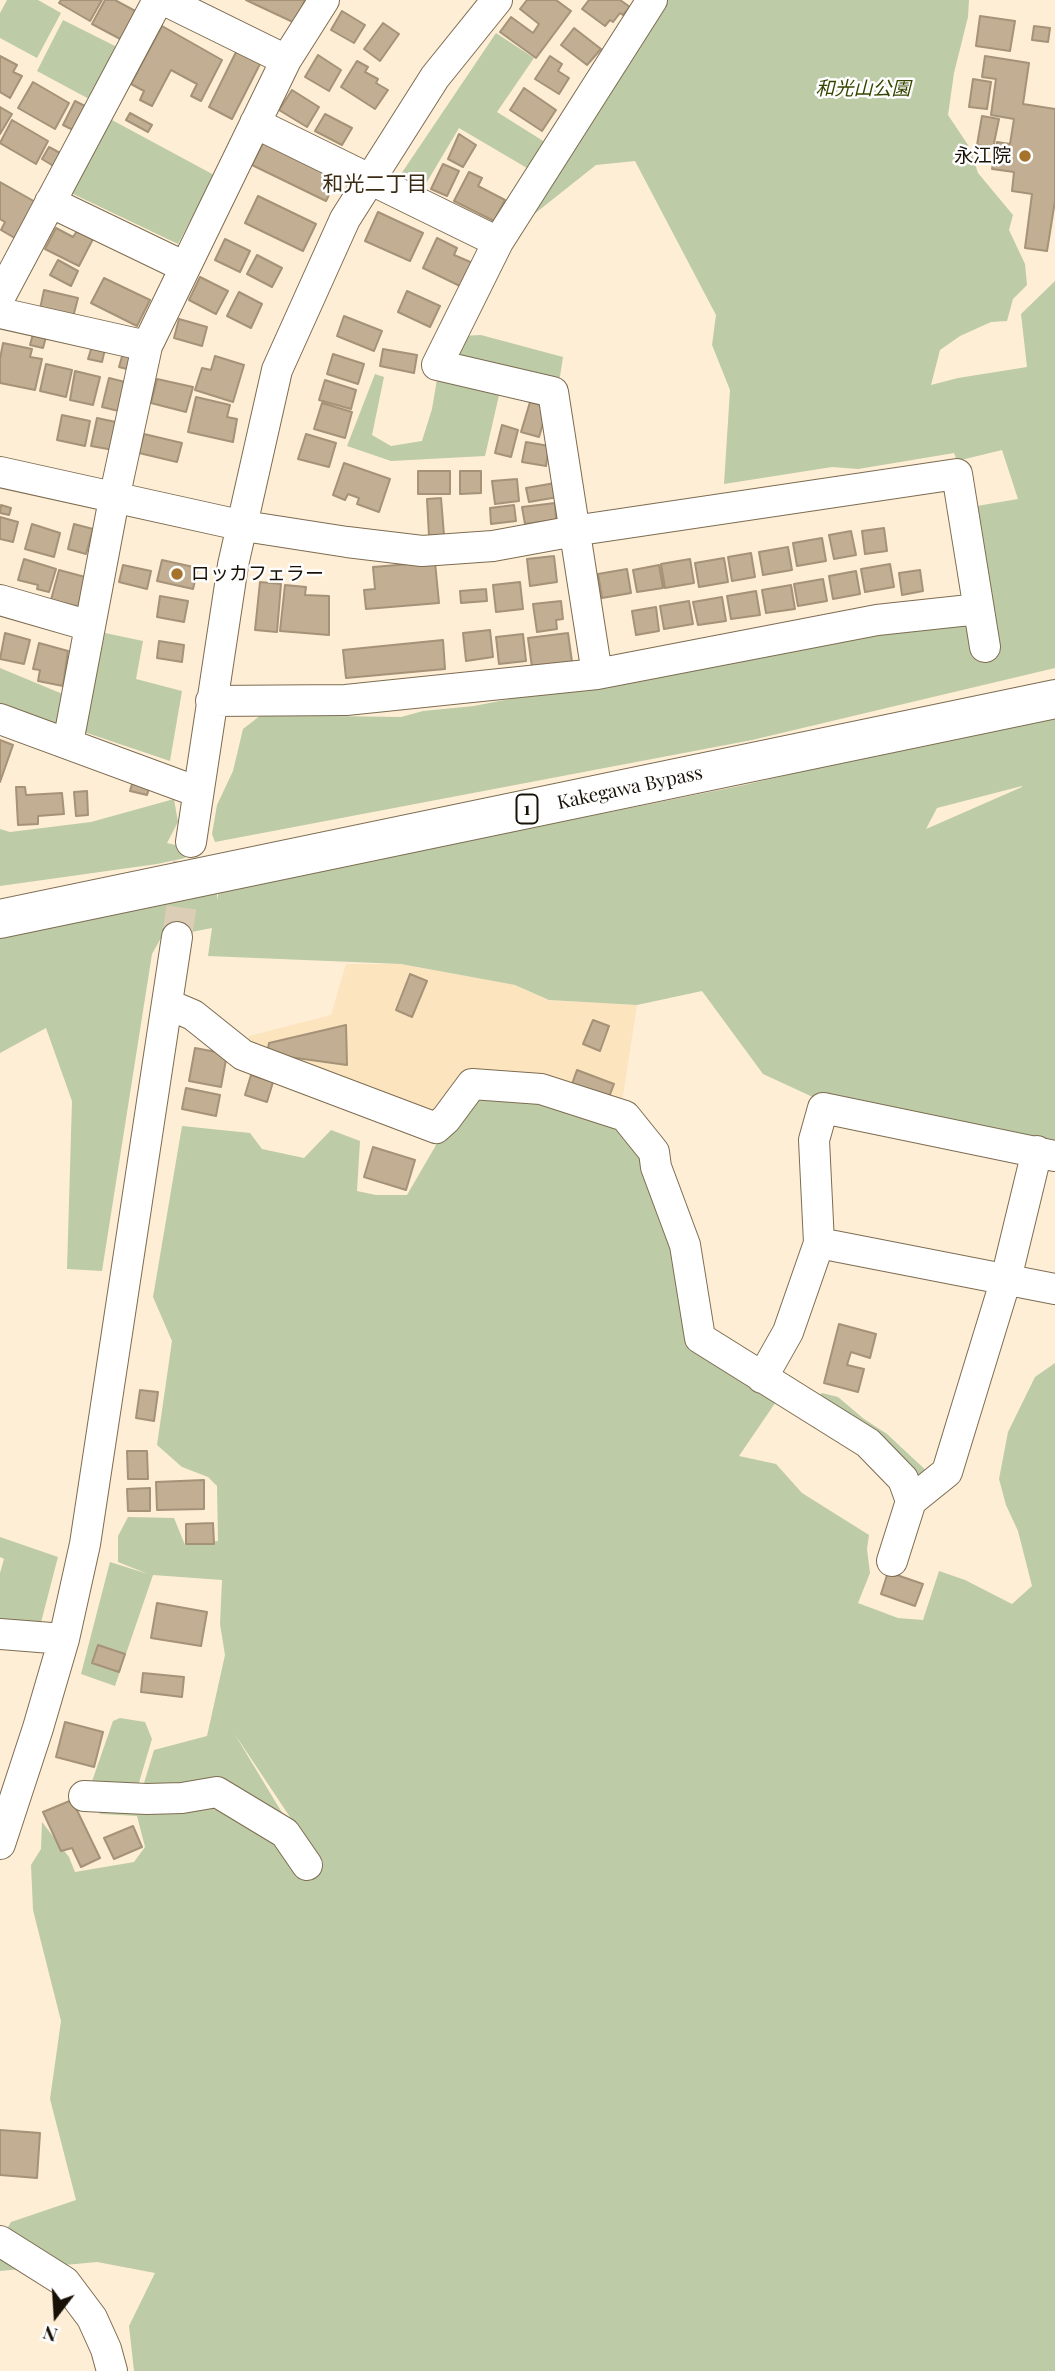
<!DOCTYPE html>
<meta charset="utf-8">
<style>
body{margin:0}
#map{position:relative;width:1055px;height:2371px;overflow:hidden;background:#feeed6;font-family:"Playfair Display",serif}
canvas{display:block}
.north{position:absolute;left:21px;top:2280px;width:70px;height:70px;-webkit-text-stroke:5px #fefefe;paint-order:stroke;rotate:197deg;font-size:19px;font-weight:700;line-height:28px;text-align:center;color:#181107}
.north::after{content:'';display:block;margin:auto;width:24px;height:32px;background:#181107;clip-path:polygon(50% 0,100% 100%,50% 72%,0 100%)}
</style>
<div id="map">
<canvas width="1055" height="2371"></canvas>
<div class="north">N</div>
</div>
<script>
const ctx = document.querySelector('canvas').getContext('2d');
ctx.lineJoin = 'round';
function fillPath(path, color) { ctx.fillStyle = color; ctx.fill(path, 'evenodd'); }
const shape = rows => new Path2D(rows.map(r => 'M' + r).join(''));
function trace(path, color, width, dash) { ctx.strokeStyle = color; ctx.lineWidth = width; ctx.lineCap = dash ? 'butt' : 'round'; ctx.setLineDash(dash || []); ctx.stroke(path); }
function drawText(font, color, halo, rows, align = 'center') {
  ctx.font = font + ' "Playfair Display","Noto Sans JP",serif'; ctx.lineWidth = 5; ctx.setLineDash([]); ctx.textBaseline = 'middle'; ctx.strokeStyle = halo; ctx.fillStyle = color; for (const [text, x, y, turn = 0] of rows) {
    ctx.save(); ctx.translate(x, y); ctx.rotate((+turn || 0) * Math.PI / 180); ctx.textAlign = isNaN(turn) ? turn : align; if (halo) ctx.strokeText(text, 0, 0); ctx.fillText(text, 0, 0); ctx.restore();
  }
}
fillPath(shape([
 [346,964,401,964,515,985,549,1000,637,1005,620,1115,436,1128,243,1055,249,1036,331,1015]
]), '#fce4bf');
fillPath(shape([
 [7,0,38,0,61,13,37,58,0,38,0,13],
 [661,0,969,0,968,17,954,73,948,115,970,148,978,173,1013,215,1009,230,1025,264,1027,285,1013,299,1007,321,991,322,960,336,940,350,931,385,958,378,1027,367,1021,314,1055,281,1055,668,752,740,215,842,212,834,217,805,233,771,243,729,261,715,401,717,423,711,474,706,963,610,971,507,1018,499,1002,450,957,461,954,453,858,469,832,467,724,484,730,390,712,345,716,315,635,161,596,165,533,215],
 [63,20,117,47,91,100,37,71],
 [496,33,534,58,497,112,548,144,532,171,459,128,424,187,401,174],
 [112,120,214,175,178,244,69,192],
 [481,335,563,357,558,389,457,358,459,336],
 [375,374,384,377,372,435,391,446,422,441,432,409,437,379,500,391,485,456,391,461,347,446],
 [105,633,143,641,136,679,182,691,170,761,84,732],
 [0,668,65,695,56,726,0,704],
 [1055,713,1055,1147,815,1098,763,1074,702,991,637,1005,549,1000,515,985,401,964,208,956,212,928,161,938,152,954,102,1271,67,1269,72,1101,46,1028,0,1053,0,935,217,890,217,900,219,891,744,785],
 [1022,786,1022,787,926,829,937,808],
 [174,799,178,822,167,843,188,848,185,858,157,864,0,886,0,829,10,832,91,822],
 [489,1085,581,1102,654,1152,695,1316,784,1390,739,1456,776,1464,802,1493,869,1535,867,1549,870,1573,858,1603,898,1618,923,1620,939,1571,965,1580,1012,1604,1032,1586,1018,1531,1006,1505,999,1479,1008,1432,1035,1377,1055,1363,1055,2371,134,2371,129,2326,155,2273,97,2262,0,2271,0,2241,11,2222,76,2200,50,2099,61,2021,33,1910,31,1865,41,1849,42,1822,69,1857,75,1872,134,1862,145,1847,137,1816,101,1814,92,1809,141,1793,154,1750,207,1736,225,1655,220,1624,222,1580,153,1575,115,1686,81,1674,110,1562,148,1574,118,1562,118,1536,128,1517,174,1518,185,1545,218,1541,217,1486,208,1477,182,1467,157,1445,172,1341,153,1297,182,1126,250,1133,262,1149,304,1158,331,1130,360,1141,357,1191,376,1195,407,1195,443,1133],
 [234,1733,308,1844,307,1844,281,1811],
 [822,1393,838,1397,864,1419,887,1434,932,1476,917,1485,814,1399],
 [0,1537,58,1557,39,1630,0,1625,0,1573,4,1559,0,1557],
 [120,1718,145,1722,152,1739,138,1786,89,1790,113,1721]
]), '#bdcba7');
const building = shape([
 [61,0,102,0,90,21,59,3,61,0],
 [105,0,115,0,139,13,124,41,92,24,105,0],
 [246,0,305,0,295,23,246,0],
 [527,0,556,0,571,11,536,58,500,32,511,17,533,33,539,24,520,9,527,0],
 [589,0,620,0,630,7,623,15,620,13,613,22,610,20,605,26,582,9,589,0],
 [342,11,365,25,354,43,331,30,342,11],
 [980,16,1015,21,1010,51,976,46,980,16],
 [383,23,399,34,380,61,364,49,383,23],
 [162,26,222,60,201,101,191,96,197,84,171,70,152,106,140,100,144,91,131,84,162,26],
 [1034,26,1050,28,1048,42,1032,40,1034,26],
 [574,28,601,49,587,65,561,45,574,28],
 [237,50,261,62,232,119,209,107,237,50],
 [318,55,341,70,329,91,305,77,318,55],
 [0,56,17,65,13,72,22,76,10,98,0,92,0,56],
 [550,56,562,64,558,71,569,78,559,94,535,79,550,56],
 [985,56,1029,63,1023,104,1055,109,1055,201,1047,251,1025,248,1032,194,1012,191,1014,172,992,169,997,142,1010,144,1014,119,991,115,996,79,982,77,985,56],
 [357,61,368,67,365,72,378,79,376,83,388,90,375,109,341,87,357,61],
 [973,79,991,82,987,109,969,107,973,79],
 [33,82,69,103,55,129,18,108,33,82],
 [524,88,556,110,542,131,510,110,524,88],
 [292,90,319,107,307,127,279,110,292,90],
 [75,101,89,108,77,132,63,125,75,101],
 [0,107,12,114,0,134,0,107],
 [130,113,152,125,148,132,126,120,130,113],
 [325,114,352,128,342,145,315,131,325,114],
 [982,116,999,119,993,148,977,145,982,116],
 [12,120,48,141,36,164,0,143,12,120],
 [459,134,476,145,463,167,448,159,459,134],
 [264,141,338,177,326,201,252,165,264,141],
 [49,147,62,154,55,167,42,159,49,147],
 [443,164,459,171,447,196,431,189,443,164],
 [469,172,482,178,478,186,505,200,494,221,454,201,469,172],
 [0,182,39,204,18,240,1,230,5,222,0,219,0,182],
 [258,196,316,224,303,251,245,223,258,196],
 [378,212,423,233,410,261,365,241,378,212],
 [56,228,73,237,77,231,93,239,79,266,45,249,56,228],
 [437,238,457,248,454,255,475,264,464,288,423,268,437,238],
 [225,239,250,251,240,272,215,260,225,239],
 [257,255,282,268,272,287,247,274,257,255],
 [58,260,78,271,71,286,50,275,58,260],
 [200,277,228,291,216,314,189,300,200,277],
 [104,278,150,300,137,326,91,303,104,278],
 [44,290,78,298,73,317,40,309,44,290],
 [407,291,440,306,430,327,398,312,407,291],
 [239,292,262,304,251,328,227,316,239,292],
 [344,316,382,331,374,351,337,336,344,316],
 [179,319,207,327,202,346,174,338,179,319],
 [33,334,46,337,43,348,30,345,33,334],
 [3,343,32,349,30,357,42,359,35,390,0,383,0,359,3,343],
 [92,346,105,349,102,362,88,359,92,346],
 [383,349,417,355,414,373,380,366,383,349],
 [123,353,135,356,131,370,119,367,123,353],
 [333,354,364,364,358,384,327,374,333,354],
 [215,356,244,365,233,402,195,390,202,368,211,370,215,356],
 [46,364,72,370,66,397,40,391,46,364],
 [75,371,100,377,93,405,70,400,75,371],
 [109,378,133,384,127,413,102,407,109,378],
 [157,379,193,387,186,412,151,403,157,379],
 [325,380,356,390,351,409,319,400,325,380],
 [196,397,230,405,227,417,237,419,233,442,188,432,196,397],
 [530,402,548,407,539,437,521,432,530,402],
 [322,403,352,412,345,438,314,429,322,403],
 [62,415,90,421,85,446,57,440,62,415],
 [97,418,125,424,119,451,91,446,97,418],
 [502,425,518,430,511,457,495,453,502,425],
 [144,434,182,443,177,462,139,453,144,434],
 [306,434,336,443,329,467,298,459,306,434],
 [526,442,549,446,546,466,522,462,526,442],
 [344,463,390,479,379,512,357,504,359,498,348,494,345,500,333,495,344,463],
 [418,471,450,471,450,494,418,494,418,471],
 [460,471,481,471,481,493,460,494,460,471],
 [517,479,519,501,495,504,492,481,517,479],
 [555,483,558,497,529,502,526,488,555,483],
 [441,498,444,535,429,536,427,499,441,498],
 [555,503,556,520,525,524,522,507,555,503],
 [1,505,11,508,9,515,0,513,1,505],
 [514,505,516,521,491,524,490,508,514,505],
 [0,517,18,522,13,542,0,539,0,517],
 [32,524,60,533,54,557,25,549,32,524],
 [74,524,93,529,86,554,68,549,74,524],
 [884,528,887,551,865,554,862,531,884,528],
 [851,531,856,555,834,559,829,535,851,531],
 [822,538,826,561,797,566,793,543,822,538],
 [788,547,792,570,763,575,759,552,788,547],
 [751,553,755,577,732,581,728,557,751,553],
 [554,556,557,582,530,586,527,559,554,556],
 [724,558,728,582,699,587,695,563,724,558],
 [24,559,56,569,49,592,37,589,38,585,18,580,24,559],
 [690,559,694,583,665,588,661,564,690,559],
 [162,560,198,568,193,589,157,581,162,560],
 [435,562,439,603,366,609,364,590,375,589,373,567,435,562],
 [890,564,894,587,865,592,861,569,890,564],
 [123,565,151,571,147,589,119,582,123,565],
 [659,565,663,588,637,592,633,570,659,565],
 [627,569,631,593,602,598,598,574,627,569],
 [59,570,89,578,81,607,51,600,59,570],
 [920,570,923,591,902,595,899,573,920,570],
 [856,571,860,594,833,599,829,576,856,571],
 [823,579,827,601,798,606,794,584,823,579],
 [260,582,281,584,277,632,255,630,260,582],
 [520,582,523,609,496,612,493,585,520,582],
 [285,585,306,587,305,595,329,596,329,635,280,631,285,585],
 [791,585,795,609,766,613,762,590,791,585],
 [486,589,487,601,461,603,460,591,486,589],
 [756,591,760,615,731,619,727,596,756,591],
 [160,596,188,601,184,622,157,617,160,596],
 [722,597,726,621,698,625,693,602,722,597],
 [561,601,563,619,556,620,557,629,537,632,533,604,561,601],
 [689,601,693,624,664,629,660,606,689,601],
 [656,607,659,631,636,635,632,611,656,607],
 [490,630,493,657,466,661,463,633,490,630],
 [5,633,30,640,24,664,0,659,5,633],
 [568,633,572,662,532,667,528,638,568,633],
 [523,634,526,661,499,664,496,637,523,634],
 [443,640,445,669,346,678,343,650,443,640],
 [159,641,184,645,182,662,157,658,159,641],
 [39,643,68,651,63,686,38,681,40,670,33,669,39,643],
 [0,740,13,745,0,782,0,740],
 [134,777,151,782,147,795,130,791,134,777],
 [16,787,25,787,26,795,62,793,64,814,38,816,38,824,18,825,16,787],
 [87,791,88,815,76,816,74,792,87,791],
 [410,974,427,981,412,1017,396,1010,410,974],
 [593,1020,609,1026,600,1051,583,1044,593,1020],
 [346,1025,347,1065,267,1054,269,1043,346,1025],
 [195,1048,227,1054,221,1087,189,1081,195,1048],
 [577,1070,614,1084,609,1097,572,1084,577,1070],
 [251,1075,273,1082,267,1102,245,1095,251,1075],
 [186,1088,220,1095,216,1116,182,1109,186,1088],
 [373,1147,415,1160,406,1190,364,1177,373,1147],
 [839,1324,876,1334,870,1358,851,1352,847,1365,864,1369,858,1392,824,1383,839,1324],
 [140,1390,158,1392,154,1421,136,1418,140,1390],
 [127,1451,147,1451,148,1479,128,1479,127,1451],
 [204,1480,204,1509,157,1510,156,1482,204,1480],
 [150,1488,150,1511,128,1511,127,1489,150,1488],
 [213,1523,214,1544,186,1544,186,1524,213,1523],
 [888,1572,923,1584,915,1606,881,1594,888,1572],
 [157,1603,207,1612,201,1646,151,1638,157,1603],
 [98,1645,125,1654,119,1672,92,1663,98,1645],
 [143,1673,184,1677,182,1697,141,1692,143,1673],
 [65,1722,103,1732,94,1767,56,1757,65,1722],
 [72,1800,100,1858,81,1867,72,1848,61,1851,43,1812,72,1800],
 [133,1826,142,1847,114,1859,104,1838,133,1826],
 [0,2130,40,2133,37,2178,0,2175,0,2130]
]);
fillPath(building, '#c2af93');
trace(building, '#a59277', 2);
trace(shape([
 [177,937,191,842]
]), '#dccdb7', 30, [30, 15]);
const minor = shape([
 [164,0,286,60],
 [255,123,498,242],
 [50,202,185,267],
 [0,297,158,0],
 [0,313,147,346],
 [0,472,244,526,347,542,422,551,493,546,580,530,957,474,985,647],
 [0,600,90,626],
 [597,674,553,392,437,365,498,242,652,0],
 [211,701,346,700,597,674,877,620,979,609],
 [0,719,198,792],
 [68,743,114,499,147,346,286,60,324,0],
 [191,842,233,565,277,370,345,219,435,77,497,0],
 [167,1004,193,1015,243,1055,436,1128,446,1119,472,1084,541,1089,625,1116,654,1152,656,1167,685,1245,700,1338,868,1443,903,1479,911,1501],
 [819,1243,1055,1289],
 [762,1378,788,1332,819,1243,814,1140,823,1108,1055,1156],
 [892,1561,911,1501,947,1472,1006,1279,1037,1151],
 [0,1634,64,1639],
 [84,1796,147,1799,182,1798,217,1792,285,1833,307,1865],
 [0,1844,38,1728,64,1639,85,1544,177,937],
 [0,2241,65,2282,92,2318,106,2349,112,2371]
]);
const highway = shape([
 [0,919,1055,699]
]);
trace(minor, '#7d6c51', 32);
trace(highway, '#7d6c51', 40);
trace(minor, '#fff', 30);
trace(highway, '#fff', 38);
for (const [x, y, r, color] of [
 [1025,156,7,"#a6732a"],
 [177,574,7,"#a6732a"]
]) { const dot = new Path2D(); dot.arc(x, y, r, 0, 2 * Math.PI); ctx.fillStyle = color; ctx.fill(dot); trace(dot, '#fefefe', 2.5); }
for (const [x, y, w] of [
 [527,809,21]
]) { const box = new Path2D(); box.roundRect(x - w / 2, y - 14.5, w, 29, 5); ctx.fillStyle = '#fefefe'; ctx.fill(box); trace(box, '#181107', 2); }
drawText('bold 18px', '#181107', null, [
 ["1",527,809]
]);
drawText('italic 19px', '#344600', '#fefefe', [
 ["和光山公園",863,89]
]);
drawText('19px', '#181107', '#fefefe', [
 ["永江院",1011,156],
 ["ロッカフェラー",191,574,"left"]
], 'right');
drawText('19px', '#181107', '#fefefe', [
 ["Kakegawa Bypass",630,788,-12]
]);
drawText('21px', '#3b2b13', '#fefefe', [
 ["和光二丁目",375,184]
]);
</script>
